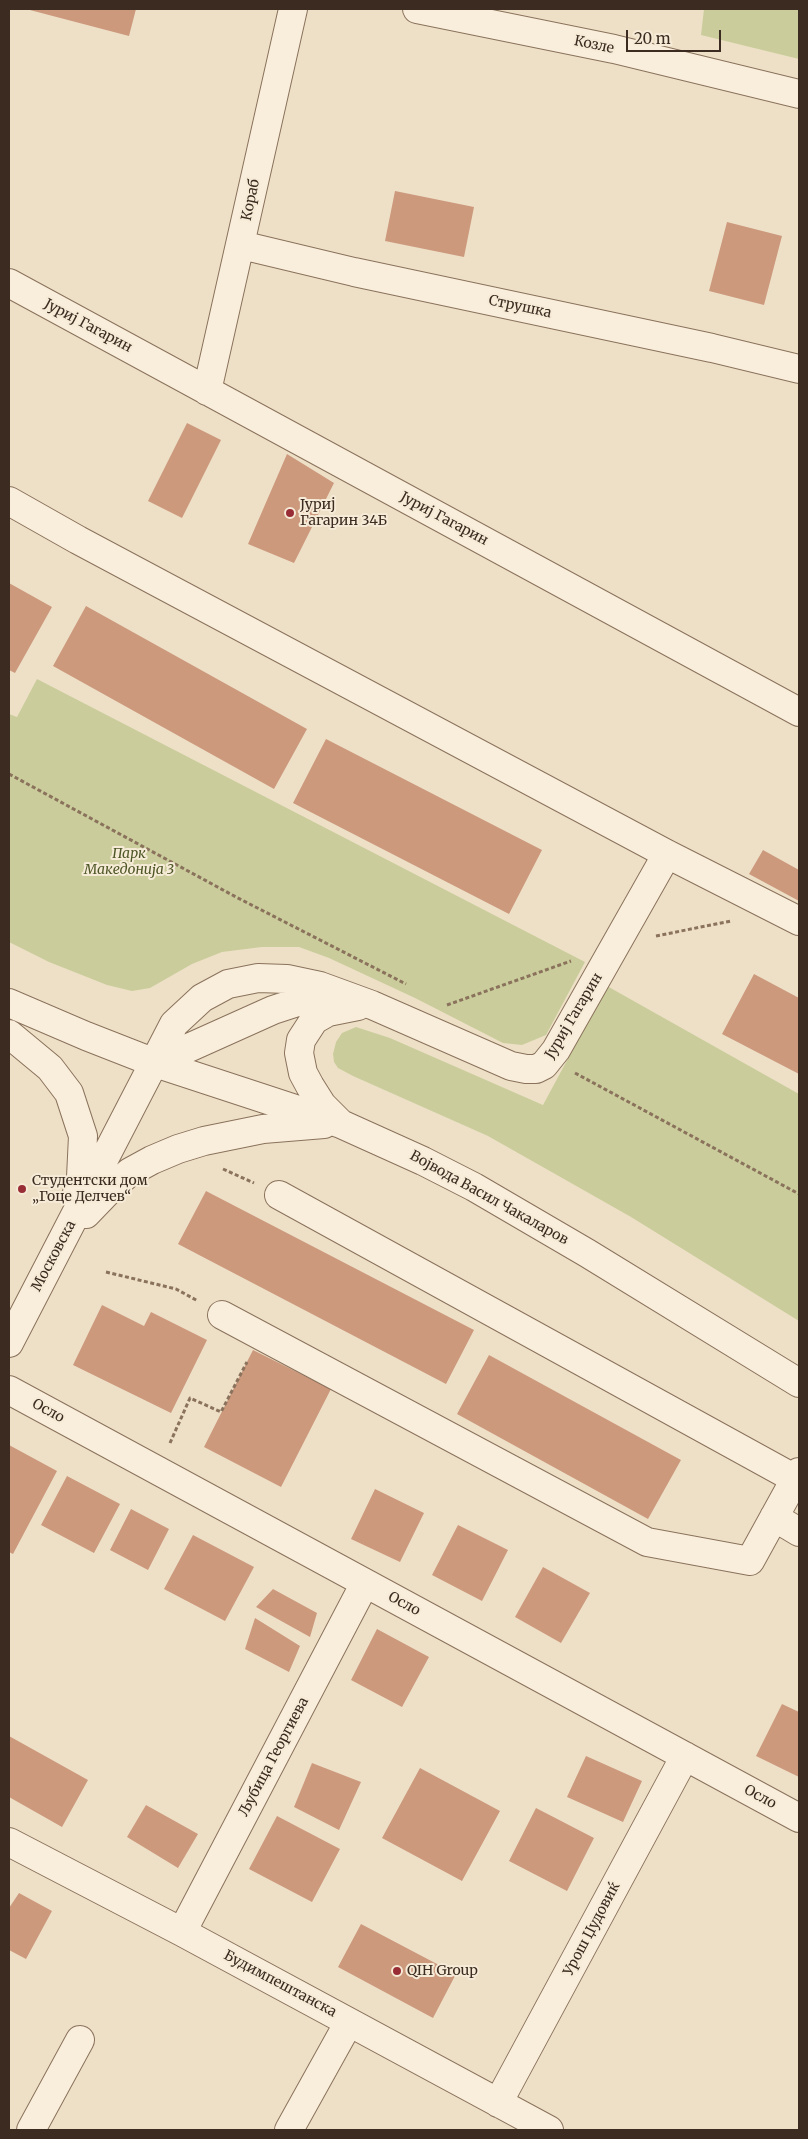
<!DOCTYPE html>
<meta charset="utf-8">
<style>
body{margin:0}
#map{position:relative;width:808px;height:2139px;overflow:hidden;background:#eee0c7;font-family:Merriweather,serif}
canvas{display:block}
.frame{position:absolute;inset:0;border:10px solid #3b2b20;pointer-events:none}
.scale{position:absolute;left:626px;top:30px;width:95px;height:22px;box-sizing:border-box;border:2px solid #3b2b20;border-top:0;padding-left:6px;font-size:15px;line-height:18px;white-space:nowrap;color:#3b2b20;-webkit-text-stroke:4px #f6ebd7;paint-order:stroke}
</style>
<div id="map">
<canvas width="808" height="2139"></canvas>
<div class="frame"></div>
<div class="scale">20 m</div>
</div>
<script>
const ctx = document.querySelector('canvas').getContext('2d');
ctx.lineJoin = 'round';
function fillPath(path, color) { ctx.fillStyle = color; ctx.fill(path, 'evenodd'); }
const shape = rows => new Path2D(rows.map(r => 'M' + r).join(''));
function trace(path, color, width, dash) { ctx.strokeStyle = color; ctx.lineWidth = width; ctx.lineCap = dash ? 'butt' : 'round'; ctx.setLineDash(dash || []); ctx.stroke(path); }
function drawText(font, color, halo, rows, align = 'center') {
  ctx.font = font + ' Merriweather,serif'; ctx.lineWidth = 4; ctx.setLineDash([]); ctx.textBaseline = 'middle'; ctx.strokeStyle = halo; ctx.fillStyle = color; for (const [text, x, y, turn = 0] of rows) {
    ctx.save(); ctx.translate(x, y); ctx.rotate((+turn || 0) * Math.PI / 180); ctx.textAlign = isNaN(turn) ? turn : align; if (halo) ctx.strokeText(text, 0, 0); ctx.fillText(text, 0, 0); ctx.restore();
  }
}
fillPath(shape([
 [704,9,799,9,799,59,701,35],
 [37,679,585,962,546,1035,522,1045,503,1043,415,998,329,958,299,947,262,947,222,952,192,964,150,988,132,991,107,985,49,962,9,942,9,714,17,717],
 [607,986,799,1094,799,1321,631,1217,488,1136,353,1076,338,1068,334,1062,333,1054,336,1042,342,1033,356,1027,390,1038,543,1105]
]), '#cacd9b');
fillPath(shape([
 [26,9,136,9,129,36],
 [395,191,474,207,464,257,385,241],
 [727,222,782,236,764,305,709,291],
 [187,423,221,440,182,518,148,501],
 [287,454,334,483,294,563,248,544],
 [9,583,52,607,15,673,9,670],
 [86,606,307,729,274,789,53,666],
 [326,739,542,850,509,914,293,803],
 [763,850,799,870,799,901,749,874],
 [754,974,799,998,799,1074,722,1034],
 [206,1191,474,1330,446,1384,178,1244],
 [102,1305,144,1326,151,1312,207,1340,171,1413,73,1365],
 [253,1350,331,1389,281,1487,204,1447],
 [489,1355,681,1460,648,1519,457,1414],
 [9,1445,57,1471,13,1554,9,1552],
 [67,1476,120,1504,94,1553,41,1525],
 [375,1489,424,1513,400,1562,351,1539],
 [131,1509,169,1529,148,1570,110,1550],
 [458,1525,508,1550,482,1601,432,1575],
 [193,1535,254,1567,225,1621,164,1589],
 [543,1567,590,1593,561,1643,515,1617],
 [273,1589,317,1613,310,1637,256,1607],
 [255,1618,300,1646,289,1672,245,1649],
 [377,1629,429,1657,402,1707,351,1680],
 [782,1704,799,1712,799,1777,756,1756],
 [9,1736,88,1780,62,1827,9,1797],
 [586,1756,642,1781,623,1822,567,1797],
 [312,1763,361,1782,339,1830,294,1807],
 [420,1768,500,1811,462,1881,382,1838],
 [146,1805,198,1834,178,1868,127,1837],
 [536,1808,594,1838,567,1891,509,1861],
 [277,1816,340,1849,312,1902,249,1869],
 [19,1893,52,1911,26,1959,9,1950,9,1908],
 [361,1924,456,1974,433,2018,338,1967]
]), '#cc997d');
const minor = shape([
 [417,9,614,49,799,94],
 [241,245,354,272,712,348,799,369],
 [9,283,799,712],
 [207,391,293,9],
 [9,501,78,540,667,854,799,921],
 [9,1003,86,1036,155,1063,341,1124,423,1161,474,1187,587,1253,799,1383],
 [9,1034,50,1068,69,1093,83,1136,81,1177,76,1197],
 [155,1063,273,1010,319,995,334,993],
 [341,1124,322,1105,310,1086,303,1073,299,1053,301,1040,314,1020,328,1012,358,1006],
 [279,1195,799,1481],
 [86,1214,112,1187,130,1172,152,1160,178,1149,204,1141,263,1129,324,1124],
 [222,1315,647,1542,750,1561,799,1472],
 [9,1343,174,1024,202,998,228,984,258,978,287,979,320,986,372,1005,511,1066,526,1069,536,1069,544,1065,556,1050,667,854],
 [9,1390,799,1818],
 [774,1517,799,1532],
 [9,1842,182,1932,549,2130],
 [182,1932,365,1583],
 [498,2103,685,1756],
 [31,2130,80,2040],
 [289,2130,349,2022]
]);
trace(minor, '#8a725c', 30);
trace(shape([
 [9,774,236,897,406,984],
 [656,936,731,921],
 [447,1005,571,961],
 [575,1073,799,1194],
 [223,1169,254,1183],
 [106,1272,176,1289,198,1301],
 [170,1443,190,1398,221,1412,247,1362]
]), '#8a725c', 3, [4, 2.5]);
trace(minor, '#f9eedb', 28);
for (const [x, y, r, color] of [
 [290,513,5,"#992d35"],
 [22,1189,5,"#992d35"],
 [397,1971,5,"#992d35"]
]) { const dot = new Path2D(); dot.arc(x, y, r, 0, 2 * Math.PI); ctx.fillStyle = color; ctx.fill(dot); trace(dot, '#f6ebd7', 2); }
drawText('14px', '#3b2b20', '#f6ebd7', [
 ["Козле",594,45,12],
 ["Кораб",251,200,-78],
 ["Струшка",520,307,12],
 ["Јуриј Гагарин",88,326,28],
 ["Јуриј Гагарин",444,519,28],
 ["Јуриј Гагарин",574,1016,-59],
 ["Војвода Васил Чакаларов",489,1198,29],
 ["Московска",54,1256,-62],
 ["Осло",48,1411,28],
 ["Осло",404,1604,28],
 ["Љубица Георгиева",274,1757,-62],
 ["Осло",760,1797,28],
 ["Урош Џудовиќ",592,1929,-62],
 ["Будимпештанска",280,1984,28]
]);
drawText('14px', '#3b2b20', '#f6ebd7', [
 ["Јуриј",300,505],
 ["Гагарин 34Б",300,521],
 ["Студентски дом",32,1181],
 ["„Гоце Делчев“",32,1197],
 ["QIH Group",407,1971]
], 'left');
drawText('italic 14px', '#4e5727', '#f6ebd7', [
 ["Парк",129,854],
 ["Македонија 3",129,870]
]);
</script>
